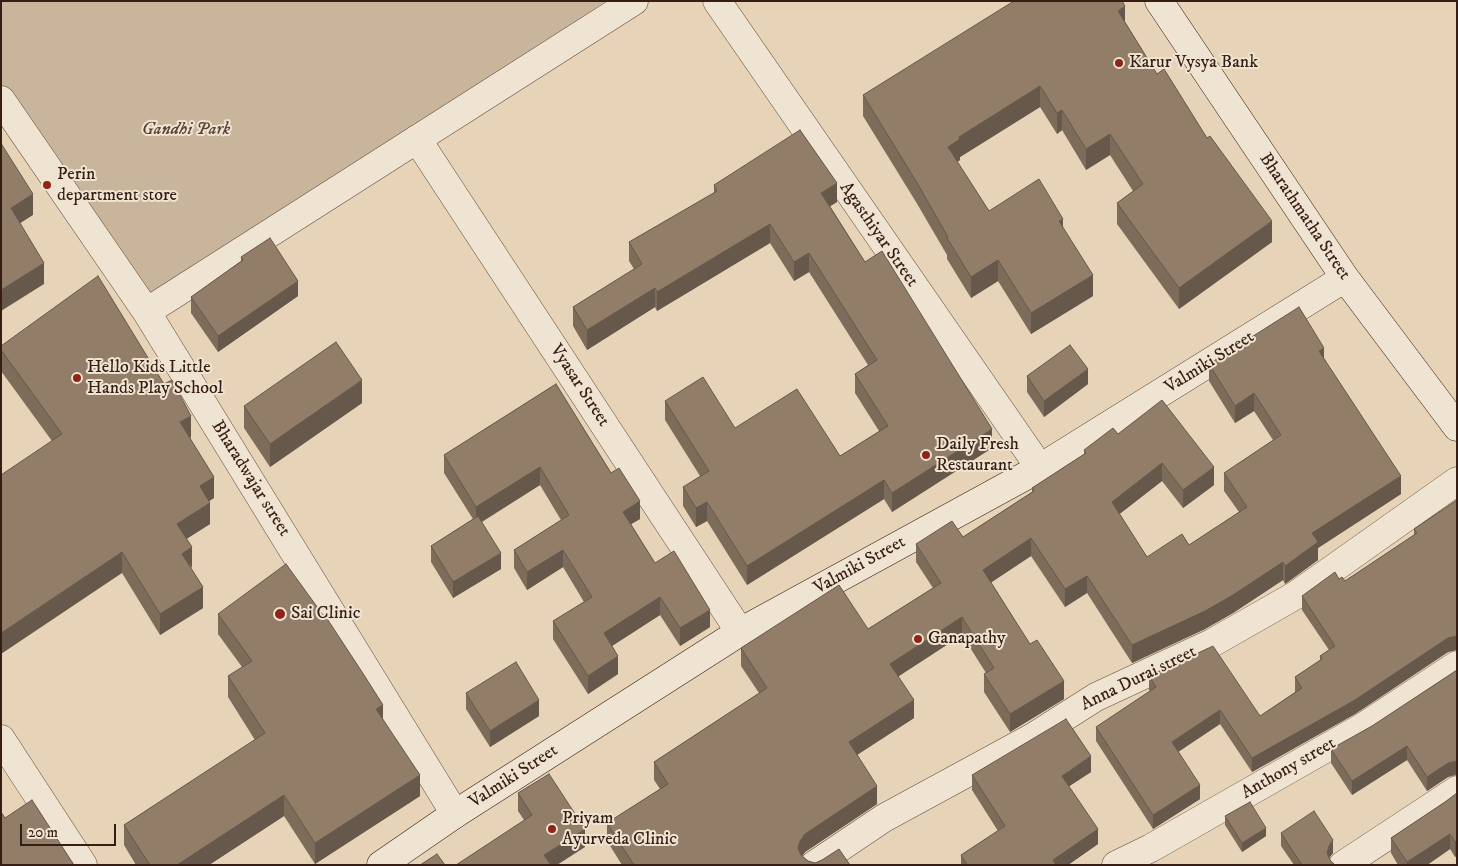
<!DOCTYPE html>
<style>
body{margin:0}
#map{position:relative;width:1458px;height:866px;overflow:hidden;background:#e7d4b8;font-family:"IM FELL DW Pica",serif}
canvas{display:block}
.frame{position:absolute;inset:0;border:2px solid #361e14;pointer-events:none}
.scale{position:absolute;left:20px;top:824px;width:96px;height:22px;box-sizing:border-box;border:2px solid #361e14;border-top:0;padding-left:6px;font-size:15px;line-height:18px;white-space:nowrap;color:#361e14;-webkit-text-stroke:4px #efe3d1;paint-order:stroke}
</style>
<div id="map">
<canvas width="1458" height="866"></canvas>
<div class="frame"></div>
<div class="scale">20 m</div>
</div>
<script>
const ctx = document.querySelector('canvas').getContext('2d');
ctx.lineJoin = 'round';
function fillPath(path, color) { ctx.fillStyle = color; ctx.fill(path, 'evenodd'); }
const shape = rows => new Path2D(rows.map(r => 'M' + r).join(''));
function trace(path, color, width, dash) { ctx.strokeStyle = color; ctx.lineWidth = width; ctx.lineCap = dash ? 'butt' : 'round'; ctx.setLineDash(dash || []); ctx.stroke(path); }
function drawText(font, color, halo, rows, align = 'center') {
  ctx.font = font + ' "IM FELL DW Pica",serif'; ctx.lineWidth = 4; ctx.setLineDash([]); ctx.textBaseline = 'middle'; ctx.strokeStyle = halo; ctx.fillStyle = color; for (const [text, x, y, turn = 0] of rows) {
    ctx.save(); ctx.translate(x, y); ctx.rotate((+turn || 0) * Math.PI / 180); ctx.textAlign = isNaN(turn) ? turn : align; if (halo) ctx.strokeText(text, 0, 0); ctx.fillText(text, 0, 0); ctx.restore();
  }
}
fillPath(shape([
 [1,1,606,1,154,307,1,91]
]), '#c9b59c');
const street = shape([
 [717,1,1040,468],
 [1,100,146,311,455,814],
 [417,139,740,632],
 [146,311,154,307,634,1],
 [1,739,83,865],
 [814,865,884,818,1033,737,1096,697,1212,643,1296,595,1457,481],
 [1116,865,1151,848,1363,727,1457,665],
 [1343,865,1457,790]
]);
const secondary = shape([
 [1159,1,1345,278,1457,427],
 [381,865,455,814,740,632,1040,468,1345,278]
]);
trace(street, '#624c3d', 29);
trace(secondary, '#361e14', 29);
trace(street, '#efe3d1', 28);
trace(secondary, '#efe3d1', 28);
fillPath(shape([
 [1125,22,1157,74,1272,242,1179,309,1117,224,1117,203,1133,191,1110,155,1086,170,1062,130,1057,134,1040,107,960,157,960,160,957,162,989,211,1063,228,1093,296,1031,334,998,281,971,298,947,259,947,255,916,202,863,116,863,95],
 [714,185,837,202,830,206,865,262,992,448,892,512,884,499,747,585,707,521,696,527,683,506,683,487,700,476,665,420,665,401,735,428,840,456,879,431,855,393,855,374,868,365,809,272,794,281,770,243,657,311,655,307,587,350,573,326,573,307,634,269,629,261,629,242,714,193],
 [241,257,298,296,218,352,191,313,191,297,241,261],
 [1,346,191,437,190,438,214,498,209,501,210,524,186,539,191,568,203,608,160,635,122,573,52,441,1,371],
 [1324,359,1401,494,1318,548,1318,560,1288,582,1285,584,1283,580,1233,613,1205,629,1132,663,1087,593,1065,607,1031,556,991,582,1064,699,1010,732,984,692,984,674,986,673,962,635,898,676,914,718,857,755,877,804,805,852,802,856,808,861,815,863,850,865,622,865,607,841,607,823,660,789,654,780,654,762,759,693,741,666,741,648,868,629,933,588,916,562,916,544,963,537,1032,492,1032,488,1084,454,1084,450,1118,434,1214,485,1183,508,1162,481,1119,514,1147,557,1189,545,1239,512,1224,491,1224,473,1273,440,1254,411,1235,423,1209,381,1209,364],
 [1027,376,1088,384,1044,417,1027,392],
 [556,384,640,519,631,524,655,563,710,627,680,646,660,615,612,646,618,674,588,694,553,639,553,621,584,602,563,567,527,590,514,568,514,550,561,520,540,485,482,522,501,569,453,598,431,562,431,546,473,519,444,473,444,455],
 [362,403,270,467,244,428,244,406],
 [1457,500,1457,650,1448,652,1355,714,1252,772,1220,724,1178,752,1200,799,1153,829,1096,741,1096,727,1150,691,1149,690,1149,676,1260,716,1295,692,1295,677,1320,660,1320,656,1329,650,1302,610,1302,596,1339,579,1345,581,1414,535,1414,529],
 [218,614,383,719,420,796,315,864,284,816,209,865,136,865,124,845,124,825,255,740,228,697,228,676,242,667,218,634],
 [1457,670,1457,775,1448,777,1427,791,1407,760,1352,795,1331,763,1331,749,1372,726],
 [466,693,539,716,490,747,466,709],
 [1091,772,1069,786,1098,844,1068,865,961,865,961,855,998,831,972,790,972,775],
 [518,793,585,847,524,820,518,811],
 [1457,793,1455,857,1450,849,1427,865,1398,865,1391,853,1391,838,1445,802],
 [1225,816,1266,836,1242,852,1225,825],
 [1281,833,1333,853,1329,858,1330,860,1335,865,1294,865,1281,846]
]), '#7e6c5a');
fillPath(shape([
 [1125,6,1125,27,1118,11],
 [1040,86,1040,107,960,157,960,160,948,168,948,147,959,137],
 [1062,110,1062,130,1057,134,1057,113],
 [1110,134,1110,155,1086,170,1086,149],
 [837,183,837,202,821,212,821,193],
 [33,194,33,215,11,229,11,208],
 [1063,219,1063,239,1059,221],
 [1272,221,1272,242,1179,309,1179,288],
 [770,224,770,243,657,311,657,292],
 [809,253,809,272,794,281,794,262],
 [998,260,998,281,971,298,971,277],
 [44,263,44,284,1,311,1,290],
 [1093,275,1093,296,1031,334,1031,313],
 [298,281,298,296,218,352,218,336],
 [655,288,655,307,587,350,587,330],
 [1324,348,1324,365,1319,351],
 [1088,369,1088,384,1044,417,1044,401],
 [362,380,362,403,270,467,270,444],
 [1254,393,1254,411,1235,423,1235,406],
 [191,416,191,437,180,443,180,422],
 [992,429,992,448,892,512,892,493],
 [1162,463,1162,481,1112,520,1112,502],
 [540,467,540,485,476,525,476,507],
 [1214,467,1214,485,1183,508,1183,490],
 [1401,476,1401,494,1318,548,1318,560,1285,584,1285,566,1312,533],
 [214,477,214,498,200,507,200,486],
 [884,480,884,499,747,585,747,566],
 [640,501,640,519,623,529,623,512],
 [707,502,707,521,696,527,696,508],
 [210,503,210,524,177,545,177,524],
 [1031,538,1031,556,983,588,983,570],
 [192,547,192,568,182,554],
 [563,550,563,567,527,590,527,572],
 [122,552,122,573,1,654,1,633],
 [501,553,501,569,453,598,453,582],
 [1283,562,1283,580,1233,613,1205,629,1132,663,1132,645],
 [1087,576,1087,593,1065,607,1065,589],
 [203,587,203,608,160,635,160,614],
 [660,597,660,615,604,651,604,633],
 [710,610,710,627,680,646,680,628],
 [962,617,962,635,890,682,890,664],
 [1456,635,1456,650,1448,652,1355,714,1252,772,1252,758,1448,638],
 [618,656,618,674,588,694,588,676],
 [1064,681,1064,699,1010,732,1010,714],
 [539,700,539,716,490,747,490,731],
 [914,700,914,718,849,760,849,742],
 [383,705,383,726,376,709],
 [1220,710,1220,724,1172,756,1172,742],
 [1407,746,1407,760,1352,795,1352,781],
 [1091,756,1091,772,1062,791,1062,776],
 [1456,760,1456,774,1448,777,1427,791,1427,777,1448,763],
 [420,775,420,796,315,864,315,843],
 [1200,785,1200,799,1153,829,1153,815],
 [877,786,877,804,805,852,800,859,798,848,800,841,805,834],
 [284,795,284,816,209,865,177,865],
 [1266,828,1266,836,1242,852,1242,843],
 [585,829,585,847,557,865,544,865,544,855],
 [1098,829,1098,844,1068,865,1053,865,1053,860],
 [1450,834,1450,849,1427,865,1407,865,1407,862],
 [1333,840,1333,853,1329,858,1327,853,1329,846],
 [1457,840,1457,856,1455,857,1455,842]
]), '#66584a');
const building = shape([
 [1014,1,1122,1,1125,6,1118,11,1157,74,1164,69,1207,138,1210,136,1272,221,1179,288,1117,203,1143,184,1110,134,1086,149,1062,110,1057,113,1040,86,959,137,960,139,948,147,989,211,1039,179,1063,219,1059,221,1093,275,1031,313,998,260,971,277,947,238,948,237,916,181,863,95,1014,1],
 [800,130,837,183,821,193,865,262,882,251,992,429,892,493,884,480,747,566,707,502,696,508,683,487,709,471,665,401,703,377,735,428,797,389,840,456,888,426,855,374,877,360,809,253,794,262,770,224,657,292,655,288,587,330,573,307,642,264,629,242,717,191,714,185,800,130],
 [2,145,33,194,11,208,44,263,1,290,1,146,2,145],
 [270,238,298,281,218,336,191,297,243,260,241,257,270,238],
 [98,276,164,384,172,380,191,416,180,422,214,477,200,486,210,503,177,524,192,547,182,554,203,587,160,614,122,552,1,633,1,475,62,434,1,350,1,346,98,276],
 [1299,307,1324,348,1319,351,1401,476,1312,533,1318,542,1288,564,1285,566,1283,562,1233,595,1205,611,1132,645,1087,576,1065,589,1031,538,983,570,1030,644,1037,640,1064,681,1010,714,984,674,994,668,962,617,890,664,914,700,849,742,877,786,805,834,800,841,798,848,801,855,808,861,815,863,822,860,839,849,850,865,634,865,607,823,668,784,654,762,767,688,741,648,839,585,868,629,941,583,916,544,952,521,963,537,1034,491,1032,488,1086,453,1084,450,1113,428,1118,434,1162,400,1214,467,1183,490,1162,463,1112,502,1147,557,1182,534,1189,545,1247,507,1224,473,1281,435,1254,393,1235,406,1209,364,1299,307],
 [336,342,362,380,270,444,244,406,336,342],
 [1070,345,1088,369,1044,401,1027,376,1070,345],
 [556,384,611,473,619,468,640,501,623,512,655,563,674,551,710,610,680,628,660,597,604,633,618,656,588,676,553,621,592,597,563,550,527,572,514,550,569,515,540,467,476,507,444,455,556,384],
 [1457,500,1457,636,1448,638,1355,700,1252,758,1220,710,1172,742,1200,785,1153,815,1096,727,1156,687,1149,676,1213,646,1260,716,1302,688,1295,677,1322,659,1320,656,1335,646,1302,596,1335,572,1339,579,1342,577,1345,581,1417,533,1414,529,1457,500],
 [478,516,501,553,453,582,431,546,478,516],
 [286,564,323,615,324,614,364,675,383,705,376,709,420,775,315,843,284,795,177,865,150,865,124,825,265,733,228,676,252,661,218,614,286,564],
 [516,662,539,700,490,731,466,693,516,662],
 [1457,670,1457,761,1448,763,1427,777,1407,746,1352,781,1331,749,1372,726,1457,670],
 [1066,719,1091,756,1062,776,1098,829,1053,860,1056,865,967,865,961,855,1005,826,972,775,1066,719],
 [549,774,585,829,544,855,551,865,456,865,532,815,518,793,549,774],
 [1457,793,1457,840,1455,842,1450,834,1407,862,1391,838,1445,802,1457,793],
 [32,800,74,865,1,865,1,812,5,818,32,800],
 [1250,802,1266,828,1242,843,1225,816,1250,802],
 [1314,811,1333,840,1329,846,1327,853,1330,860,1335,865,1302,865,1281,833,1314,811],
 [437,854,445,865,420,865,437,854]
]);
fillPath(building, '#927d69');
trace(building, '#66584a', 1);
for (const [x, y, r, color] of [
 [1119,63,5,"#8f2418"],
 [47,185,5,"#8f2418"],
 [77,378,5,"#8f2418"],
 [926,455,5,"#8f2418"],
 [280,614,6,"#8f2418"],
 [918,639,5,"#8f2418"],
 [552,829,5,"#8f2418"]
]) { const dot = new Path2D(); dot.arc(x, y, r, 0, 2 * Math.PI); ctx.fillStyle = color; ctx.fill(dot); trace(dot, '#efe3d1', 2); }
drawText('18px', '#361e14', '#efe3d1', [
 ["Karur Vysya Bank",1129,63],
 ["Perin",57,175],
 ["department store",57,196],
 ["Hello Kids Little",87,368],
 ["Hands Play School",87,389],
 ["Daily Fresh",936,445],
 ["Restaurant",936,466],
 ["Sai Clinic",291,614],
 ["Ganapathy",928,639],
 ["Priyam",562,819],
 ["Ayurveda Clinic",562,840]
], 'left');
drawText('italic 18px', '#5b4436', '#efe3d1', [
 ["Gandhi Park",186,130]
]);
drawText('18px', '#361e14', '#efe3d1', [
 ["Bharathmatha Street",1304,217,56],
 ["Agasthiyar Street",878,235,55],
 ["Valmiki Street",1210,363,-32],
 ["Vyasar Street",579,386,57],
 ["Bharadwajar street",250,479,58],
 ["Valmiki Street",860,566,-29],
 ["Anna Durai street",1139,679,-26],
 ["Anthony street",1289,769,-30],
 ["Valmiki Street",514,777,-33]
]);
</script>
